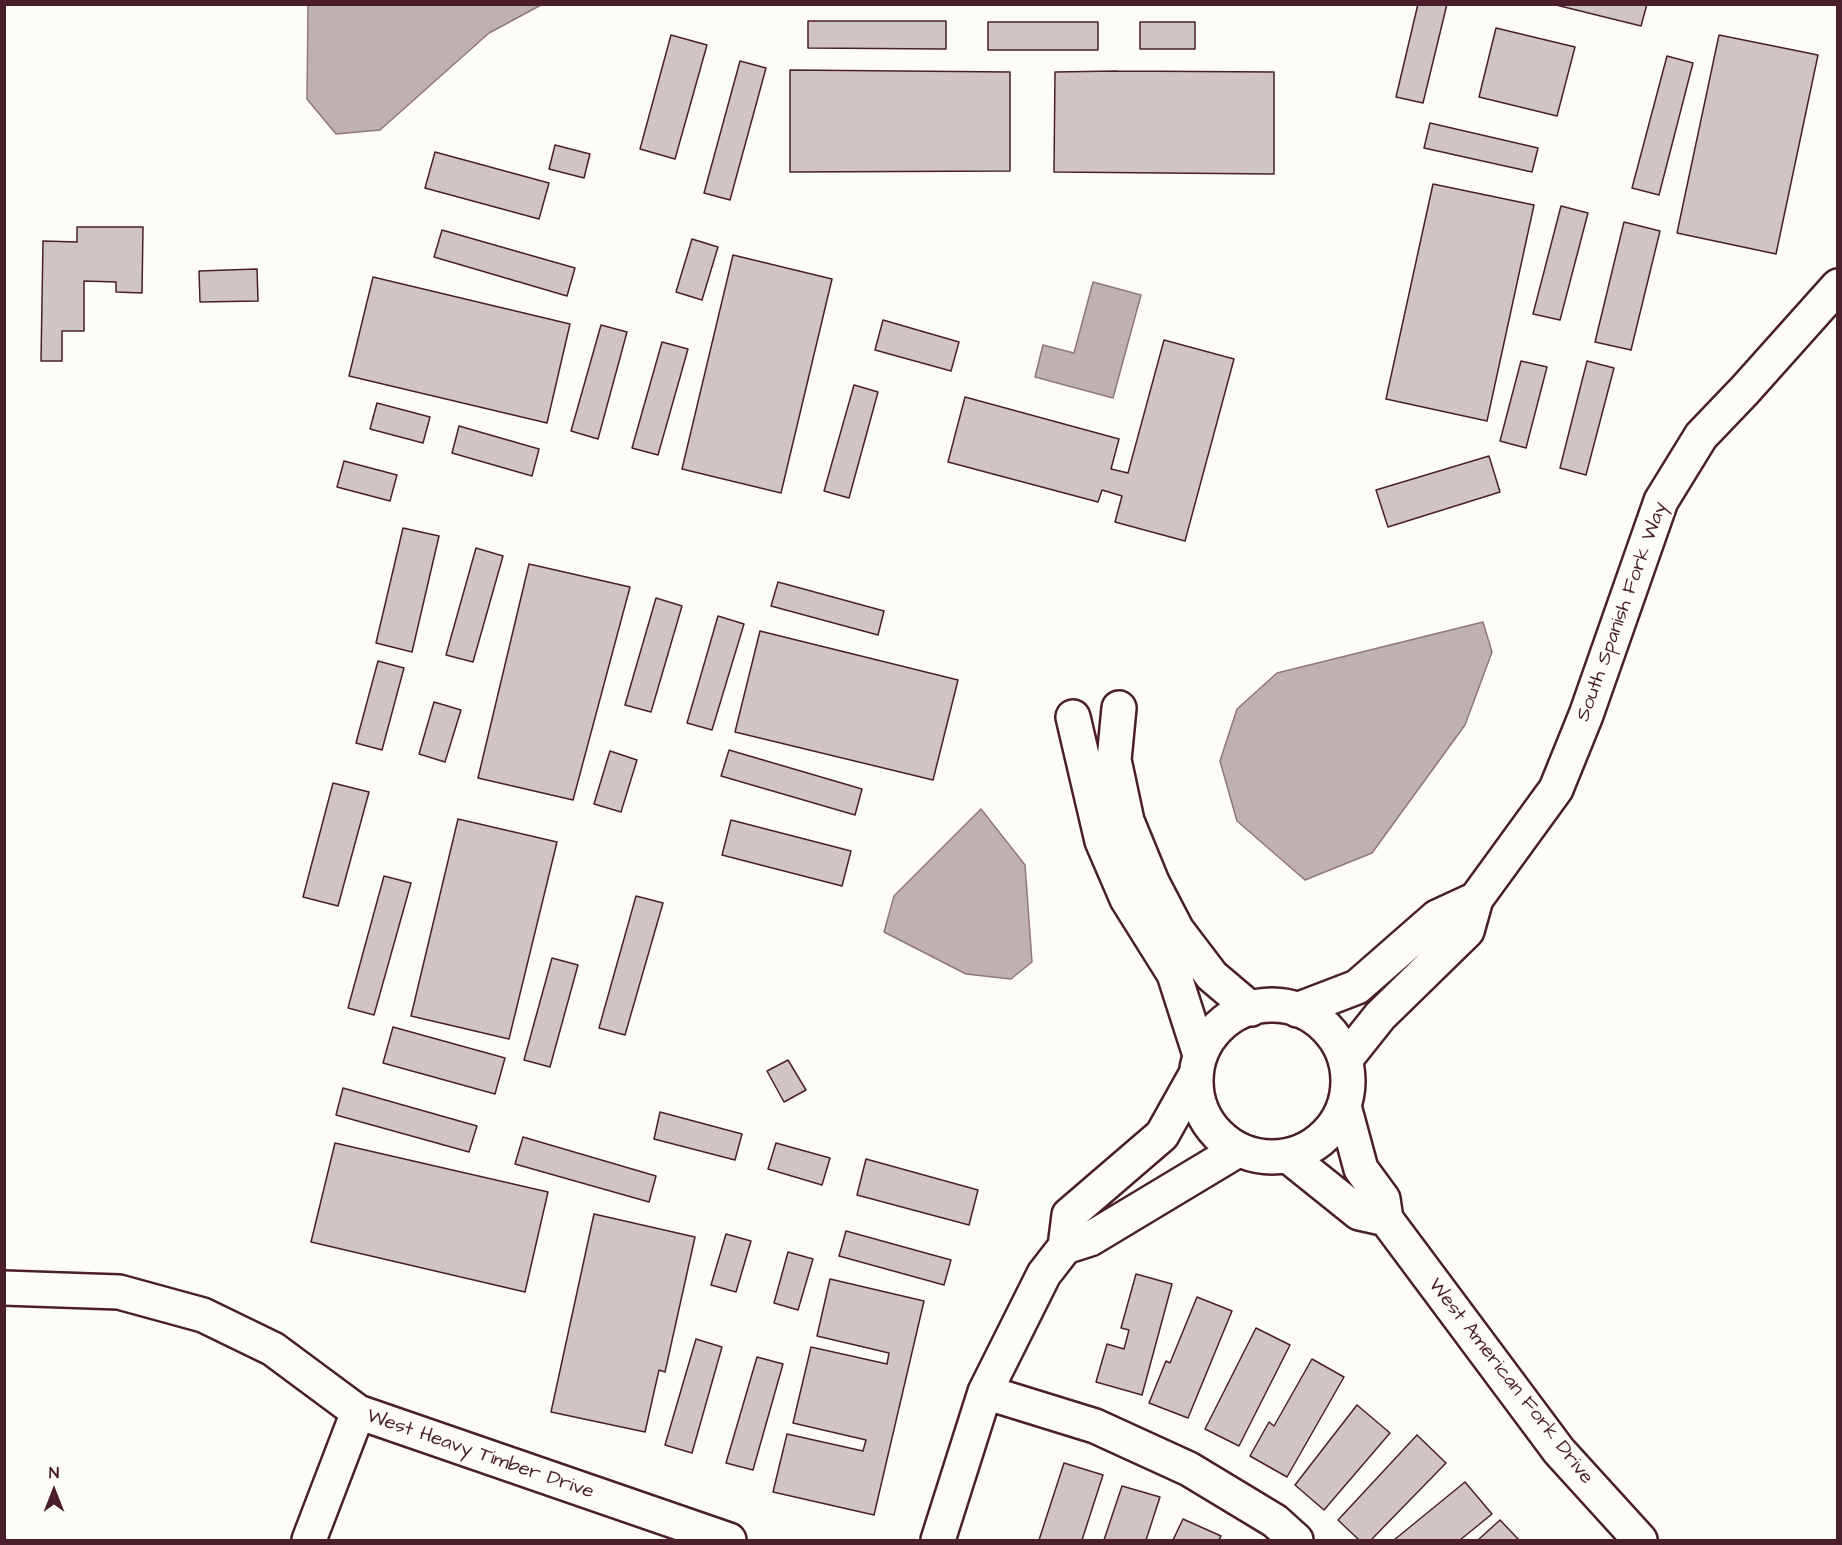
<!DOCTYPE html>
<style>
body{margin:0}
#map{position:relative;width:1842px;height:1545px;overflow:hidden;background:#fdfcf7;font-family:"Architects Daughter",sans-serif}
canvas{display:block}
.frame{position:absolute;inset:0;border:6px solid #4a1f2b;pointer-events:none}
.north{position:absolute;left:24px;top:1461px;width:60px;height:60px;-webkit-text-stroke:4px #fdfcf7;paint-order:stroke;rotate:0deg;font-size:16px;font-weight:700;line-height:24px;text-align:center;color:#4a1f2b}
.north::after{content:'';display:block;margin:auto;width:21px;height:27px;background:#4a1f2b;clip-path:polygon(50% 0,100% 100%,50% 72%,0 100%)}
</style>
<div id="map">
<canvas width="1842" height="1545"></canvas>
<div class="frame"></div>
<div class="north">N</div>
</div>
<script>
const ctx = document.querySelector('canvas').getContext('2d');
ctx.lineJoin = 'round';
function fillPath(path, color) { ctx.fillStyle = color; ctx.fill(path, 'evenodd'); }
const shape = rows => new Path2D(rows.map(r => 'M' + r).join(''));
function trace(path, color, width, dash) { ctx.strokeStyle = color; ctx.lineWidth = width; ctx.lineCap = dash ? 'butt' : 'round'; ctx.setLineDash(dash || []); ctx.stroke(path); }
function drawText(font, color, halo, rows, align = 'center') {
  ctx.font = font + ' "Architects Daughter",sans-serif'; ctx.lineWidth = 4.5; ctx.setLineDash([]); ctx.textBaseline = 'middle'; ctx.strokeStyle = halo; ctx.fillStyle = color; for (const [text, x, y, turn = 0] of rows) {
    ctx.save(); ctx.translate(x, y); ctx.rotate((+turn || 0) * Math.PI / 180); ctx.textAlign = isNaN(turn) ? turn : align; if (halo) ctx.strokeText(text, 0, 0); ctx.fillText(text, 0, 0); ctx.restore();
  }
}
const water = shape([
 [308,5,308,4,541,5,489,33,380,130,336,134,307,99,308,5],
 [1093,282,1141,295,1113,398,1035,377,1043,345,1074,353,1093,282],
 [1483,622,1492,652,1465,725,1372,853,1305,880,1237,821,1220,761,1237,709,1277,673,1483,622],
 [981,809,1025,865,1032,962,1011,979,966,974,884,932,894,896,981,809]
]);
fillPath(water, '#c0b1b1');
trace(water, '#91777b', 1.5);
const building = shape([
 [1418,4,1447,4,1423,103,1396,97,1418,4],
 [1552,4,1647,4,1641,26,1552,4],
 [808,21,946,21,946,49,808,48,808,21],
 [988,22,1098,22,1098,50,988,50,988,22],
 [1140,22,1195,22,1195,49,1140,49,1140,22],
 [1496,28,1575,47,1557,116,1479,97,1496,28],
 [671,35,707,45,675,159,640,149,671,35],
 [1719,35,1818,55,1776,254,1677,233,1719,35],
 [1667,56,1693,63,1659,195,1632,188,1667,56],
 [740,61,766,68,730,200,704,193,740,61],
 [790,70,1010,72,1010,171,790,172,790,70],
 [1117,71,1274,72,1274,174,1054,172,1055,72,1117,71],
 [1430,123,1538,148,1532,172,1424,148,1430,123],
 [555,145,590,154,584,178,549,169,555,145],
 [435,152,549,183,539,219,425,188,435,152],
 [1433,184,1534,205,1487,421,1386,399,1433,184],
 [1561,206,1588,213,1560,320,1533,314,1561,206],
 [1624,222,1660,231,1631,350,1595,342,1624,222],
 [77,227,143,227,142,293,116,292,116,282,84,281,84,331,62,331,62,361,41,361,43,241,77,242,77,227],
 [442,230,575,268,567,296,434,257,442,230],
 [692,239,718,247,702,300,676,292,692,239],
 [733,255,832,279,781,493,682,469,733,255],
 [257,269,258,301,200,302,199,271,257,269],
 [373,277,570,324,547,423,349,376,373,277],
 [883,320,959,342,951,371,875,350,883,320],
 [601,325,627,332,598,439,571,431,601,325],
 [1164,340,1234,359,1185,541,1115,522,1122,496,1102,490,1098,502,948,462,965,397,1119,439,1111,469,1128,473,1164,340],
 [662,342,688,349,658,455,632,448,662,342],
 [1521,361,1547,367,1526,448,1500,441,1521,361],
 [1587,361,1614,368,1586,475,1560,468,1587,361],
 [854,385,878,392,849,498,824,491,854,385],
 [377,403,430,417,423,443,370,429,377,403],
 [459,426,539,449,532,476,452,453,459,426],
 [1489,456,1500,492,1388,527,1376,490,1489,456],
 [344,461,397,475,390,501,337,487,344,461],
 [403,528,439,536,412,652,376,643,403,528],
 [476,548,503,556,473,662,446,655,476,548],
 [529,564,630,587,573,800,478,778,529,564],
 [778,582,884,611,878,635,771,606,778,582],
 [656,598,682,606,651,712,625,705,656,598],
 [718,616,744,624,712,730,687,723,718,616],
 [760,631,958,680,933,780,735,732,760,631],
 [378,661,404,668,382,750,356,743,378,661],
 [434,702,461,710,445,762,419,754,434,702],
 [729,750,862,789,855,815,721,776,729,750],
 [610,751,637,760,621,812,594,804,610,751],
 [333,783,369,792,338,906,303,897,333,783],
 [458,819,557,842,509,1039,411,1016,458,819],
 [731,820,851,851,842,886,722,855,731,820],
 [384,876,411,883,374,1015,348,1008,384,876],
 [636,896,663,903,625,1035,599,1028,636,896],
 [552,958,578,965,550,1067,524,1060,552,958],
 [393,1027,505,1058,495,1094,383,1063,393,1027],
 [788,1060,806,1090,784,1102,767,1071,788,1060],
 [343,1088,477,1126,469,1152,336,1115,343,1088],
 [660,1112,742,1134,735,1160,654,1139,660,1112],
 [523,1137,656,1176,649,1202,515,1164,523,1137],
 [335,1143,548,1192,525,1292,311,1242,335,1143],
 [776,1143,830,1158,822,1185,768,1169,776,1143],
 [866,1159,978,1190,969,1225,857,1195,866,1159],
 [594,1214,695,1237,665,1372,659,1370,645,1432,551,1412,594,1214],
 [846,1231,951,1260,944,1285,839,1256,846,1231],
 [726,1234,751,1241,736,1292,711,1285,726,1234],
 [788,1252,813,1259,798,1310,774,1303,788,1252],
 [1136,1274,1172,1284,1142,1395,1096,1382,1107,1344,1124,1349,1129,1330,1121,1328,1136,1274],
 [830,1279,924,1301,874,1515,773,1492,787,1434,863,1451,866,1440,793,1423,811,1347,887,1364,889,1353,817,1336,830,1279],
 [1197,1297,1232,1311,1188,1418,1149,1403,1166,1361,1170,1363,1197,1297],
 [1256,1328,1290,1345,1239,1446,1205,1429,1256,1328],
 [696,1339,722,1347,692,1453,665,1445,696,1339],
 [757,1357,783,1364,753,1470,726,1463,757,1357],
 [1312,1359,1344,1377,1287,1477,1250,1456,1269,1422,1274,1426,1312,1359],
 [1357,1405,1390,1433,1324,1510,1295,1485,1357,1405],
 [1417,1435,1446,1463,1371,1540,1359,1540,1338,1520,1417,1435],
 [1064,1463,1103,1475,1082,1540,1039,1540,1064,1463],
 [1465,1482,1492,1514,1460,1540,1394,1540,1465,1482],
 [1122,1486,1160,1497,1146,1540,1104,1540,1122,1486],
 [1183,1519,1221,1536,1219,1540,1173,1540,1183,1519],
 [1500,1520,1519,1540,1478,1540,1500,1520]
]);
fillPath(building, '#d0c5c4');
trace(building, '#4a1f2b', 1.5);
const minor = shape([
 [1119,708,1114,760,1127,821,1152,882,1177,930,1212,976,1251,1009],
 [1073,717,1102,841,1127,899,1174,974,1200,1055],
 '1196 1081a76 76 0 1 1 152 0a76 76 0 1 1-152 0Z',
 [1297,1010,1357,987,1437,917,1476,899],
 [1345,1060,1380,1016,1467,931,1476,899,1556,789,1586,715,1661,501,1701,436,1745,390,1838,286],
 [1344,1106,1361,1169,1383,1199,1386,1219,1559,1451,1640,1540],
 [1288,1156,1359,1213,1386,1219],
 [1065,1247,1090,1239,1238,1150],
 [4,1288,119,1292,203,1315,273,1349,358,1412,729,1540],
 [985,1392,1095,1426,1189,1469,1275,1521,1296,1540],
 [309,1540,358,1412],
 [938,1540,985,1392,1044,1274,1065,1247,1069,1215,1162,1135,1195,1076]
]);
trace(minor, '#4a1f2b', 38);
trace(minor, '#fdfcf7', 33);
drawText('20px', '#4a1f2b', '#fdfcf7', [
 ["South Spanish Fork Way",1623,612,-70],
 ["West American Fork Drive",1510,1382,52],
 ["West Heavy Timber Drive",480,1455,19]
]);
</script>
